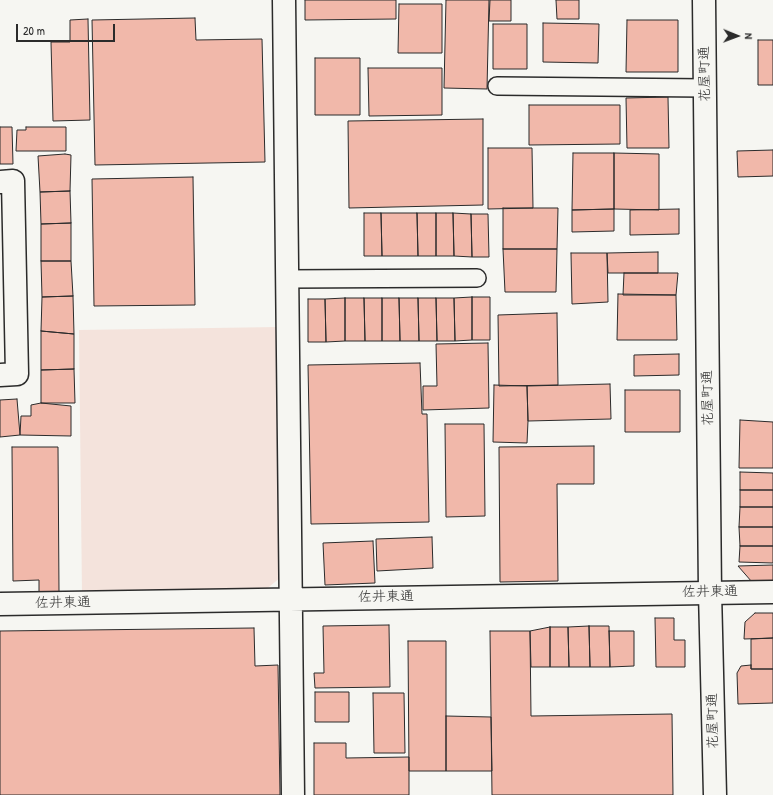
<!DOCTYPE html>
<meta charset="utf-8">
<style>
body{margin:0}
#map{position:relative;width:773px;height:795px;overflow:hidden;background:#f6f6f2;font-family:"Patrick Hand",sans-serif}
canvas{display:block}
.north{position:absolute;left:717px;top:16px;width:40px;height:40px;-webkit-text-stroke:3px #f6f6f2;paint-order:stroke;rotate:91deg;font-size:11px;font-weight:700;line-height:16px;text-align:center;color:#2b2b2b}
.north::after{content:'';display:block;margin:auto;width:14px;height:18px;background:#2b2b2b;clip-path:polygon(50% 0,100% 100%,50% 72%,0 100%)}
.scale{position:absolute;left:16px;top:24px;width:99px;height:18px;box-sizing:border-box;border:2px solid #2b2b2b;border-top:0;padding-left:5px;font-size:12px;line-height:14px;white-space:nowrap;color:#2b2b2b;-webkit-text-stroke:3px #f6f6f2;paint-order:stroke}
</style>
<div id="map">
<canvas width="773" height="795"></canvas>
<div class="north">N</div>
<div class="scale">20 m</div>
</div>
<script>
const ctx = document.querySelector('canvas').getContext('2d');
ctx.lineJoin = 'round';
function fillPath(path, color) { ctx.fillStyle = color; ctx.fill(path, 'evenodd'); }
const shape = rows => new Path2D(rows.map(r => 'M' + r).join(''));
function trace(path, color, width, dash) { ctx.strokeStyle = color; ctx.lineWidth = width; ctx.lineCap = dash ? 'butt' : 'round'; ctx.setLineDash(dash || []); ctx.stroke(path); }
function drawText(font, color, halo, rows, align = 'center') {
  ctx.font = font + ' "Patrick Hand","Klee One",sans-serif'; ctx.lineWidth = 3; ctx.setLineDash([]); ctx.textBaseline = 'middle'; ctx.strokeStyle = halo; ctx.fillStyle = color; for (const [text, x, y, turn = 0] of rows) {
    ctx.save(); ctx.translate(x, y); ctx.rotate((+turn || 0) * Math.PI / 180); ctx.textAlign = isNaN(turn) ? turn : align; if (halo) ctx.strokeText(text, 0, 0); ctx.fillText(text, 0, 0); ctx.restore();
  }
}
fillPath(shape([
 [278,327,281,577,264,591,82,595,79,330]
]), '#f4e3dc');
const building = shape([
 [305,0,396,0,396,19,305,20,305,0],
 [446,0,489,0,487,89,444,88,446,0],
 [490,0,511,0,511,21,489,21,490,0],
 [556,0,579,0,579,19,557,19,556,0],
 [399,4,442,4,442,53,398,53,399,4],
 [195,18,196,40,262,39,265,162,95,165,92,20,195,18],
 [88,19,90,120,53,121,51,42,70,42,70,20,88,19],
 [627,20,678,20,678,72,626,72,627,20],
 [543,23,599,24,598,63,543,62,543,23],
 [493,24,527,24,527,69,493,69,493,24],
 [758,40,773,40,773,85,758,85,758,40],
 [315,58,360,58,360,115,315,115,315,58],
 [368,68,442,68,442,115,369,116,368,68],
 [668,97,669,148,627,148,626,98,668,97],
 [529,105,620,105,620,144,529,145,529,105],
 [483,119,483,205,349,208,348,121,483,119],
 [0,127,12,127,13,164,0,164,0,127],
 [26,127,66,127,66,151,16,151,17,130,26,130,26,127],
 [488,148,532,148,533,208,488,209,488,148],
 [773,150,773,176,738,177,737,151,773,150],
 [573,153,614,153,614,209,572,210,573,153],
 [614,153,659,154,659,210,614,209,614,153],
 [65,154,71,155,70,191,40,192,38,156,65,154],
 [193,177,195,305,94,306,92,179,193,177],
 [70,191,71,223,41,224,40,192,70,191],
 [503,208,558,208,557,249,503,249,503,208],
 [614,209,614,231,572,232,572,210,614,209],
 [679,209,679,234,630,235,630,210,679,209],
 [364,213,381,213,382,256,364,256,364,213],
 [381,213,417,213,418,256,382,256,381,213],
 [417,213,436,213,436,256,418,256,417,213],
 [436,213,453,213,454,256,436,256,436,213],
 [453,213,471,214,472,257,454,256,453,213],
 [471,214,488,214,489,257,472,257,471,214],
 [71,223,71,261,41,261,41,224,71,223],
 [503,249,557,249,556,292,505,292,503,249],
 [658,252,658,273,608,273,607,253,658,252],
 [571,253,607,253,608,302,572,304,571,253],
 [41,261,71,261,73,296,42,297,41,261],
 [624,273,678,273,676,295,623,295,624,273],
 [618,294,676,295,677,340,617,340,618,294],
 [73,296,74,334,41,331,42,297,73,296],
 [472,297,472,340,455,341,454,298,472,297],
 [472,297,490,297,490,340,472,340,472,297],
 [345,298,345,341,326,342,325,299,345,298],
 [345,298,364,298,365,341,345,341,345,298],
 [364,298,382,298,382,341,365,341,364,298],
 [382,298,399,298,400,341,382,341,382,298],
 [399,298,418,298,419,341,400,341,399,298],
 [418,298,436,298,437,341,419,341,418,298],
 [436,298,454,298,455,341,437,341,436,298],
 [308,299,325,299,326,342,308,342,308,299],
 [557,313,558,385,499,386,498,315,557,313],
 [41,331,74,334,74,369,41,370,41,331],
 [488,343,489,408,423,410,423,386,437,386,436,344,488,343],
 [679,354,679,375,634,376,634,355,679,354],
 [420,363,422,414,427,414,429,522,311,524,308,365,420,363],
 [74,369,75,403,41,403,41,370,74,369],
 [610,384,611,419,528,421,527,386,610,384],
 [494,385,527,386,528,421,527,443,493,442,494,385],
 [625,390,680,390,680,432,625,432,625,390],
 [17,399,20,435,0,437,0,400,17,399],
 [41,403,71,406,71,436,20,435,21,416,31,416,31,405,41,403],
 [740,420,773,422,773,468,739,468,740,420],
 [445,424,484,424,485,516,446,517,445,424],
 [594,446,594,484,557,484,558,581,500,582,499,447,594,446],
 [12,447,58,447,59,592,39,592,39,580,13,581,12,447],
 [740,472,773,473,773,490,740,490,740,472],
 [740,490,773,490,773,507,740,507,740,490],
 [740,507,773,507,773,527,739,527,740,507],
 [739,527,773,527,773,546,740,546,739,527],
 [432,537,433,568,377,571,376,539,432,537],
 [373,541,375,583,325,585,323,543,373,541],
 [740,546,773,546,773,563,739,562,740,546],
 [773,565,773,582,752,582,738,566,773,565],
 [755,613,773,613,773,638,744,639,745,622,755,613],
 [655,618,674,618,674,640,685,640,685,667,656,667,655,618],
 [389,625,390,687,315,688,314,673,324,673,323,626,389,625],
 [589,626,609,626,610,667,590,667,589,626],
 [589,626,590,667,569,667,568,627,589,626],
 [550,627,568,627,569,667,550,667,550,627],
 [550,627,550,667,531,667,530,631,550,627],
 [254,628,255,666,278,665,280,795,0,795,0,631,254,628],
 [490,631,530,631,531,716,672,714,673,795,492,795,490,631],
 [609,631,634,631,634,666,610,667,609,631],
 [773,638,773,669,751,669,751,639,773,638],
 [408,641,446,641,446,771,409,771,408,641],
 [751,665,751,669,773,669,773,703,738,704,737,673,741,666,751,665],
 [315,692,349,692,349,722,315,722,315,692],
 [373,693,404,693,405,753,374,753,373,693],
 [446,716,491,717,492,771,446,771,446,716],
 [314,743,346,743,346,758,409,757,409,795,314,795,314,743]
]);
fillPath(building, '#f1b8aa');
trace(building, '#2b2b2b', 1);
const service = shape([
 [497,86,705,88],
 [287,279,477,278]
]);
const minor = shape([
 [284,0,293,795],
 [0,182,13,181,17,374,0,375],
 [0,604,773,592]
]);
const tertiary = shape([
 [704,0,710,592,715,795]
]);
trace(service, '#2b2b2b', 20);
trace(minor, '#2b2b2b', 25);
trace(tertiary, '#2b2b2b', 25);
trace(service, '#f6f6f2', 17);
trace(minor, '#f6f6f2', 22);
trace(tertiary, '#f6f6f2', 22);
drawText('14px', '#2b2b2b', '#f6f6f2', [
 ["花屋町通",705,74,-91],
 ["花屋町通",708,398,-91],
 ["佐井東通",710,592,-1],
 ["佐井東通",386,597,-1],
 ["佐井東通",63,603,-1],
 ["花屋町通",713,721,-91]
]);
</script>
